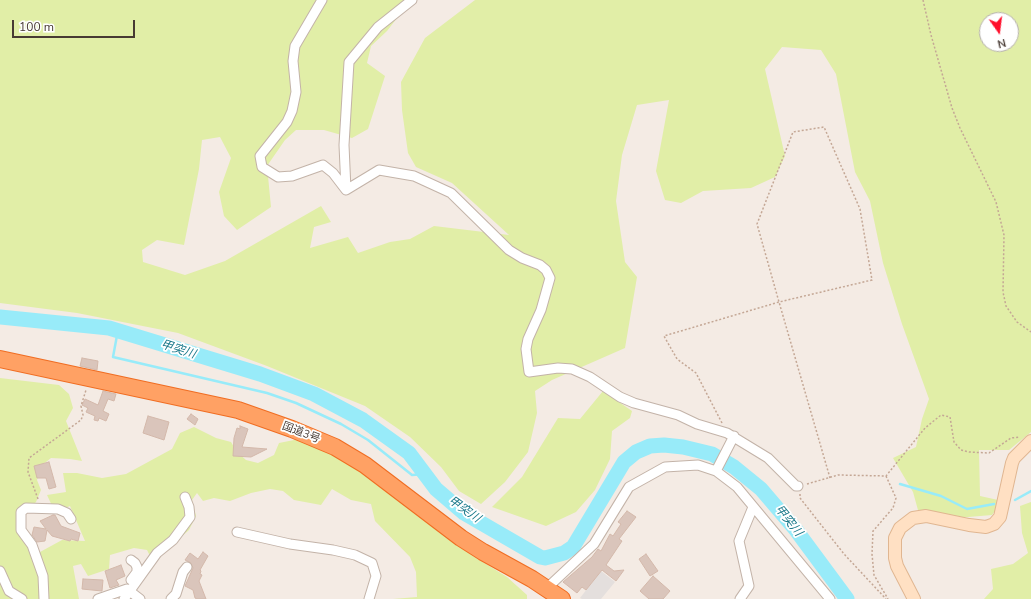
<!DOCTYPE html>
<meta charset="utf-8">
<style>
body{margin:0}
#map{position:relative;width:1031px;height:599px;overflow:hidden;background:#f4ebe4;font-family:"Nunito Sans",sans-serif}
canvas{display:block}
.north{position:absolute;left:979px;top:12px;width:40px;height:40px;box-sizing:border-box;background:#fff;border:1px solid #b5b0ad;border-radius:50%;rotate:166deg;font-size:11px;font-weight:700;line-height:16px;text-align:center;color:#473a33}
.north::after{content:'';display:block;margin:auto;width:14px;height:18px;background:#ff102c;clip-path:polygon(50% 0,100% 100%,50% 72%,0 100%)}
.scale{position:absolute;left:12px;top:20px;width:123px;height:18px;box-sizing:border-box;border:2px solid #473a33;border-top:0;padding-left:5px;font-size:12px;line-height:14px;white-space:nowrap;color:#473a33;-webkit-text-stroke:3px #fff;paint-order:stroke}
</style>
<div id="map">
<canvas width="1031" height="599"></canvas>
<div class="north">N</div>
<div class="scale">100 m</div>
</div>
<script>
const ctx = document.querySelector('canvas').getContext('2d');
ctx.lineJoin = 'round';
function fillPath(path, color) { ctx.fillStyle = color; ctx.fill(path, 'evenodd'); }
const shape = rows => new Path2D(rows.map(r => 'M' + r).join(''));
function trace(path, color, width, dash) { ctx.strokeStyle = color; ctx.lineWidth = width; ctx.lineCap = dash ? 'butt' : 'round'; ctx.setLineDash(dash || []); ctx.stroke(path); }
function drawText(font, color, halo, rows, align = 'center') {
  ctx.font = font + ' "Nunito Sans","Noto Sans JP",sans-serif'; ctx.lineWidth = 3.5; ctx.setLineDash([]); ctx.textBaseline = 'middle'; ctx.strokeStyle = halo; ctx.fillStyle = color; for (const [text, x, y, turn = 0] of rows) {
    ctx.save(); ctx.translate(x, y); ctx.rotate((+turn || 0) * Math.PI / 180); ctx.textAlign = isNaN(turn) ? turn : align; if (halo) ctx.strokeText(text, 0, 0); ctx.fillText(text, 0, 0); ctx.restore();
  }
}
fillPath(shape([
 [0,0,411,0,387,31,371,46,367,63,385,76,368,129,352,138,324,130,296,130,285,140,267,166,271,207,237,230,224,216,219,192,231,158,220,137,202,140,199,169,184,245,157,240,142,250,143,262,185,275,225,261,321,206,331,222,314,227,310,248,348,237,358,253,390,242,410,239,434,226,509,235,452,183,416,167,408,153,402,110,401,82,425,38,475,0,1031,0,1031,432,1009,450,979,450,980,496,998,500,997,508,992,515,921,521,913,492,893,458,916,447,922,419,929,399,902,324,883,263,870,201,855,172,836,74,821,50,782,47,765,69,785,156,775,177,751,188,703,191,681,203,665,200,656,171,669,100,637,105,622,155,616,201,625,262,637,277,625,348,552,380,535,391,537,413,528,452,505,482,481,504,459,491,441,467,410,437,365,406,267,366,178,333,77,313,0,303],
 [987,20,1011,20,1011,44,987,44],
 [0,378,59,385,69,394,73,408,66,421,82,461,70,459,51,458,41,466,37,480,41,490,36,502,25,514,23,529,40,552,62,540,85,541,70,506,59,511,54,510,47,495,66,492,63,473,77,473,102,478,126,474,172,449,180,433,194,427,216,438,231,442,237,452,246,460,258,463,274,455,279,443,299,439,340,457,366,473,473,556,507,577,527,595,527,599,393,599,417,597,416,572,410,557,375,521,371,504,351,500,332,489,321,505,294,500,283,491,270,489,251,493,230,501,214,498,203,501,197,493,192,500,196,516,189,530,153,562,147,550,134,548,110,555,109,569,88,576,81,564,73,566,79,599,0,599],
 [603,391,632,411,630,418,612,431,610,459,595,490,576,512,546,526,492,507,522,477,558,418,580,419],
 [1031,502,1031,599,984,599,993,589,991,569,1013,564,1028,553,1022,533,1020,506]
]), '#e1eea7');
fillPath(shape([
 [601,571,615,582,601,599,582,599,580,598]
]), '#e4dfdd');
trace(shape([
 [118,330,113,357,267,393,296,403,341,424,368,440,412,475,425,474],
 [900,484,941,496,967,509,994,504],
 [1015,500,1031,491]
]), '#98ebf9', 2.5);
trace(shape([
 [0,317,109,328,260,374,314,394,363,420,409,453,436,489,464,513,540,557,545,558,564,553,573,547,624,462,636,452,650,446,664,445,683,447,712,454,734,467,761,489,796,530,847,599]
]), '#98ebf9', 15);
const building = shape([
 [82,358,98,361,97,370,80,366,82,358],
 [103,391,116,394,114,401,108,399,103,411,109,414,106,421,99,418,98,421,94,420,95,416,86,412,88,408,82,405,85,399,98,405,103,391],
 [191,414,198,419,195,425,187,419,191,414],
 [148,416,169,422,164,440,143,433,148,416],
 [240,426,248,429,242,447,267,449,251,457,233,456,234,438,237,428,240,429,240,426],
 [49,462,56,487,49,489,46,478,37,478,34,466,49,462],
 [627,511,636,517,619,539,622,541,606,565,614,571,624,570,616,581,602,570,586,590,582,587,577,593,563,582,592,557,598,549,601,551,610,534,613,536,621,524,618,522,627,511],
 [53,515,55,515,61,526,80,533,78,541,71,539,70,541,52,536,47,530,45,541,37,542,32,535,34,527,46,529,40,521,53,515],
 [203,552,208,556,200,570,201,571,200,574,202,575,199,581,206,599,197,599,195,598,193,590,185,586,193,568,191,563,185,560,190,553,198,559,203,552],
 [646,554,658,571,650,576,639,559,646,554],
 [121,565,125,576,116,580,119,585,110,588,105,571,121,565],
 [653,576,670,591,663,599,649,599,640,591,653,576],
 [83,579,103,580,102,591,82,589,83,579]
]);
fillPath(building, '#dac5bb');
trace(building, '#d3b8aa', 1);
const street = shape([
 [322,0,295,46,293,61,296,92,292,111,287,122,260,156,262,167,278,177,292,176,323,165,333,173,346,190],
 [346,190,379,170,414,176,451,193,509,250,522,258,540,265,546,270,550,278,541,310,528,339,526,349,529,372,558,368,572,369,590,377,620,397,634,403,678,415,697,424,727,433,768,458,796,486,798,486],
 [346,190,344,145,349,62,378,27,412,0],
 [716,471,734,436],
 [237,532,290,544,333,550,355,555,372,563,376,576,369,599],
 [131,560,135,563,137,567,137,572,131,580],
 [0,571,9,591,22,599],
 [547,588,594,544,629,487,665,467,698,465,716,471,737,487,830,599],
 [44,599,43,576,32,545,21,530,21,512,26,508,58,509,67,513,71,519],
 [98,599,127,589,140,599],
 [124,599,157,553,173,540,190,517,189,507,185,497],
 [171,599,176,594,183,572,187,567],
 [740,599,749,586,739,541,753,507]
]);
const secondary = shape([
 [914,599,897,566,895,558,895,538,900,528,913,518,926,516,969,525,986,527,994,524,1000,517,1012,463,1014,458,1031,441]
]);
const highway = shape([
 [0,359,238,410,292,429,335,447,365,465,461,538,483,552,532,579,562,599]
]);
trace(street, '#c3b3a8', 11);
trace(secondary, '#e0b691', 14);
trace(highway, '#f06d22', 18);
trace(shape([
 [923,0,931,35,952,108,960,128,996,202,1004,235,1003,292,1006,306,1017,322,1031,332],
 [722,423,696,373,677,359,664,336,779,302,872,280,860,209,824,127,793,132,757,224,779,302,830,478],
 [886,476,896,498,893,508,873,531,872,554,874,575,888,599],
 [807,484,838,475,886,476,925,428,941,415,950,417,954,442,961,450,969,452,989,453,1011,438,1020,437],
 [800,494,800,498,844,554,886,599],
 [38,499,28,472,29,458,81,420,83,415,81,406,86,390]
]), '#c4a795', 1.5, [2, 2]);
trace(street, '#fff', 9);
trace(secondary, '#ffe0c3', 12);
trace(highway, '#ffa164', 16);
drawText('11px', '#473a33', '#fff', [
 ["国道3号",301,433,21]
]);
drawText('italic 12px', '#1c7a8b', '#fff', [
 ["甲突川",178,350,18],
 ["甲突川",464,510,35],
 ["甲突川",788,521,51]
]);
</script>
